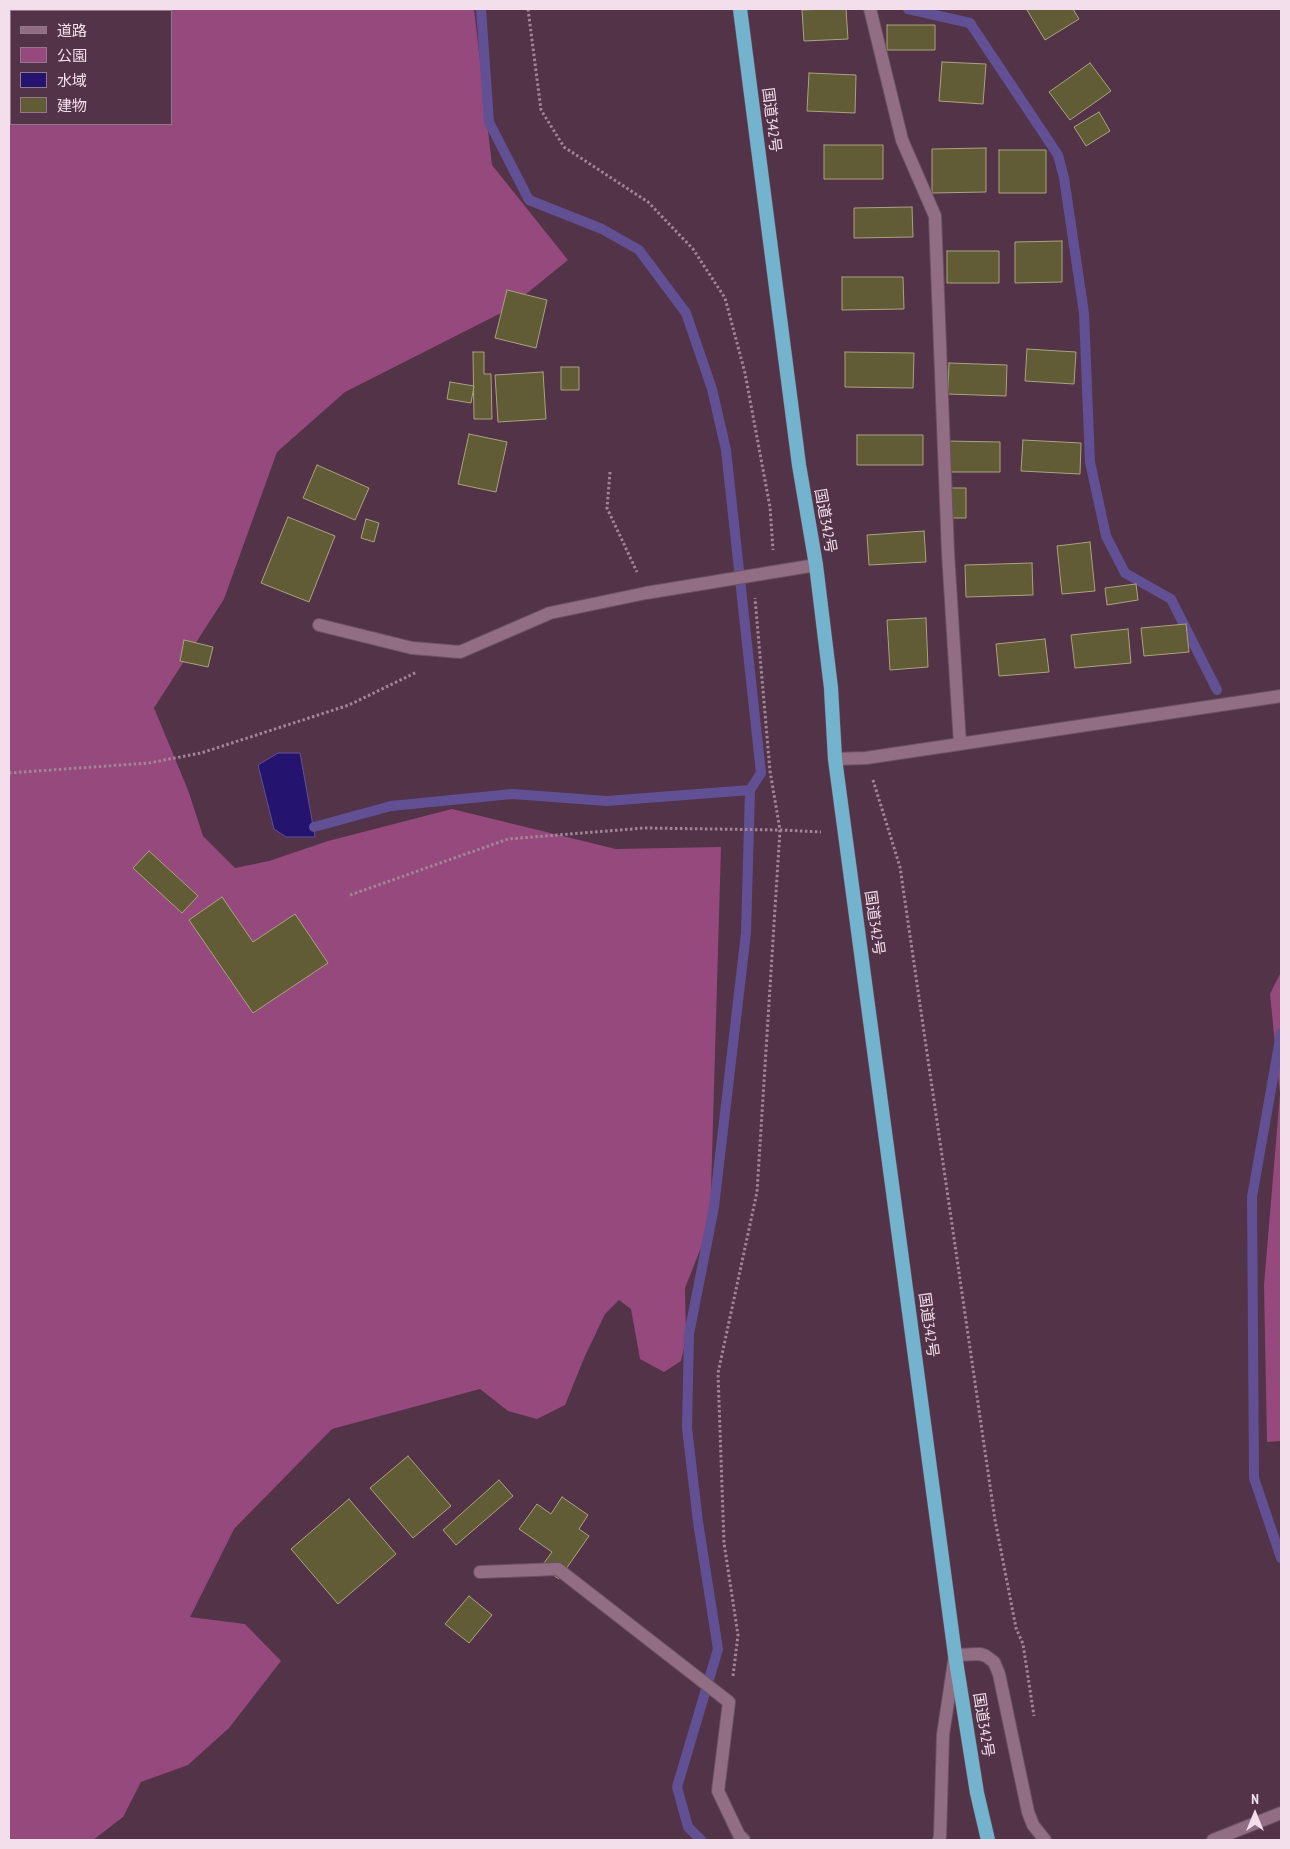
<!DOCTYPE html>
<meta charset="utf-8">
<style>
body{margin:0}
#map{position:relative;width:1290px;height:1849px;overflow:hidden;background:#533348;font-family:"PT Sans Narrow","Noto Sans JP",sans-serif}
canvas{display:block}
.frame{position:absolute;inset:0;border:10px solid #f3dfeb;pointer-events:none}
.legend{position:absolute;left:10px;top:10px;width:162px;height:115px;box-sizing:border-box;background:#533348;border:1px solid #937889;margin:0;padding:6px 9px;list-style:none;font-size:15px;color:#f3dfeb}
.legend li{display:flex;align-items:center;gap:10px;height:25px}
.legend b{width:25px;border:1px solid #937889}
.north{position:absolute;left:1230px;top:1789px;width:50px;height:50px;-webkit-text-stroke:4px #533348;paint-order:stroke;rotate:0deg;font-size:14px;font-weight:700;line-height:20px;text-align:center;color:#f3dfeb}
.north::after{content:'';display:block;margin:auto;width:18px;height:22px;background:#f3dfeb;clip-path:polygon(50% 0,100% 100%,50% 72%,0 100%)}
</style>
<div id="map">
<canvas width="1290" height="1849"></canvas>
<div class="frame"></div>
<ul class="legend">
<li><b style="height:6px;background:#926e85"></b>道路</li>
<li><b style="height:14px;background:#95497d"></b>公園</li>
<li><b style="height:14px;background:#24136f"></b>水域</li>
<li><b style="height:14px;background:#615b36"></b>建物</li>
</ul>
<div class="north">N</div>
</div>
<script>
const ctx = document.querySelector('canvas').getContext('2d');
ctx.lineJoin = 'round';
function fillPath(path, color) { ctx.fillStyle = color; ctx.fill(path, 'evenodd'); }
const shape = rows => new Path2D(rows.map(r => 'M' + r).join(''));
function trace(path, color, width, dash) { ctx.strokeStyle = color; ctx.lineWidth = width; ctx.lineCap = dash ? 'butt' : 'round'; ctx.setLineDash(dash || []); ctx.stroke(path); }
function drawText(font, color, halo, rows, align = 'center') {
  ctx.font = font + ' "PT Sans Narrow","Noto Sans JP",sans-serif'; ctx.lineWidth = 5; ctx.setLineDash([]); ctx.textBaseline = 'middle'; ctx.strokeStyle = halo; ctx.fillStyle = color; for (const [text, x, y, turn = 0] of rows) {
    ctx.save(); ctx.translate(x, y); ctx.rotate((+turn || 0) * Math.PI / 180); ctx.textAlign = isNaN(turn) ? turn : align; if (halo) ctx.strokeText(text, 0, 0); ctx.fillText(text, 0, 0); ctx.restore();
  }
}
fillPath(shape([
 [9,9,474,9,492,165,568,260,505,311,345,392,277,452,224,599,154,708,188,790,203,836,235,868,269,861,328,841,452,809,616,849,721,847,710,1225,685,1288,686,1338,681,1361,664,1372,640,1359,631,1309,619,1300,605,1314,585,1356,565,1405,537,1419,508,1411,480,1389,332,1429,234,1529,190,1617,245,1624,281,1661,229,1728,188,1765,141,1782,123,1817,93,1840,9,1840],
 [11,11,171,11,171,124,11,124],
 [1281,972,1281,1441,1267,1442,1264,1285,1280,1094,1270,994]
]), '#95497d');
const water = shape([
 [278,753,300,753,315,837,286,837,274,829,258,765,278,753]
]);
fillPath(water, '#24136f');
trace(water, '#625094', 1);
trace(shape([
 [481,9,489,122,529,200,602,229,639,250,686,313,712,389,726,450,761,773,750,790,746,933,714,1207,689,1334,687,1428,698,1522,718,1649,677,1787,688,1827,701,1840],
 [908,9,970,23,1058,155,1064,178,1084,313,1090,462,1106,536,1125,573,1171,599,1217,690],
 [314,827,391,806,512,794,607,801,750,790],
 [1281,1033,1252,1197,1254,1478,1281,1558]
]), '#625094', 10);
const building = shape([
 [827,9,846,9,848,39,804,41,802,10,827,9],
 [1028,9,1073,9,1079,19,1045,40,1027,10,1028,9],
 [887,25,935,25,935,50,887,50,887,25],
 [942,62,986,64,983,104,939,101,942,62],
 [1090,63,1111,91,1070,120,1049,92,1090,63],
 [809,73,856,75,855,113,807,111,809,73],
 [1099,112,1110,131,1086,146,1074,127,1099,112],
 [824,145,883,145,883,179,824,179,824,145],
 [986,148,986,192,932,193,932,149,986,148],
 [999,150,1046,150,1046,193,999,193,999,150],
 [912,207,913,237,854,238,854,208,912,207],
 [1062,241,1062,282,1015,283,1015,242,1062,241],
 [947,251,999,251,999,283,947,283,947,251],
 [842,277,903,277,904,309,842,310,842,277],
 [507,290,547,300,536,348,495,338,507,290],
 [1027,349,1076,352,1074,384,1025,381,1027,349],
 [473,352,484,352,484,374,491,374,492,419,474,419,473,352],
 [845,352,914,353,913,388,845,387,845,352],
 [949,363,1007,365,1006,396,948,394,949,363],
 [561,367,579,367,579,390,561,390,561,367],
 [543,372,546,419,498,422,495,375,543,372],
 [450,382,474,386,471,403,447,399,450,382],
 [469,434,507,442,496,492,458,484,469,434],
 [857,435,923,435,923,465,857,465,857,435],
 [1023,440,1081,443,1080,474,1021,471,1023,440],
 [944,441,1000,442,1000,472,944,472,944,441],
 [317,465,369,488,355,520,303,498,317,465],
 [949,488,966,488,966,518,948,518,949,488],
 [288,517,335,536,309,602,261,583,288,517],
 [366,519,379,523,374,542,361,538,366,519],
 [924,531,926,562,869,565,867,535,924,531],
 [1090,542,1095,591,1062,594,1057,546,1090,542],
 [1032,563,1033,595,966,597,965,565,1032,563],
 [1136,584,1138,600,1107,605,1105,588,1136,584],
 [926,618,928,667,890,670,887,620,926,618],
 [1186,624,1189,652,1144,656,1141,628,1186,624],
 [1128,629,1131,663,1075,668,1071,635,1128,629],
 [1045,639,1049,672,999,676,996,644,1045,639],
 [184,640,213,647,208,667,180,661,184,640],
 [149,851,198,896,182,913,133,868,149,851],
 [222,897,253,942,295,914,328,963,253,1013,189,920,222,897],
 [408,1456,451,1506,413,1538,370,1488,408,1456],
 [499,1480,513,1496,456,1545,443,1530,499,1480],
 [562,1497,588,1515,579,1529,589,1536,559,1579,541,1567,552,1552,519,1529,537,1504,551,1514,562,1497],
 [349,1499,396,1554,338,1604,291,1549,349,1499],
 [469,1596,492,1615,469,1643,445,1624,469,1596]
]);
fillPath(building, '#615b36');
trace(building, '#aaa47c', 1);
const minor = shape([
 [870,9,902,140,935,216,948,553,960,744],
 [319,625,412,648,460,652,550,613,646,593,816,565],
 [835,759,866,758,1281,696],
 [480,1572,558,1569,729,1702,718,1791,739,1835,744,1840],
 [939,1840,940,1836,943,1735,955,1655,980,1654,986,1656,994,1662,999,1674,1028,1812,1033,1825,1045,1840],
 [1213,1840,1281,1813]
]);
const trunk = shape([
 [740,9,799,465,816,565,831,688,835,759,955,1655,977,1793,988,1840]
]);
trace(minor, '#6c5163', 14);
trace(trunk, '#6c5163', 15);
trace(shape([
 [528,9,541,110,564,147,648,202,693,249,725,298,745,373,770,507,773,550],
 [610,472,607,508,637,572],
 [9,773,149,763,201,753,349,705,417,672],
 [873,780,900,867,995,1520,1016,1628,1023,1644,1034,1716],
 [350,895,508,839,644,828,780,830,821,832],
 [733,1676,738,1635,724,1543,718,1373,757,1192,780,830,770,771,755,598]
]), '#a08697', 3, [2.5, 2.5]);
trace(minor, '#926e85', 12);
trace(trunk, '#74b3ce', 14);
drawText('15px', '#f3dfeb', '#533348', [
 ["国道342号",771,120,83],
 ["国道342号",825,521,80],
 ["国道342号",874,923,82],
 ["国道342号",928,1325,82],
 ["国道342号",983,1725,81]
]);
</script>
